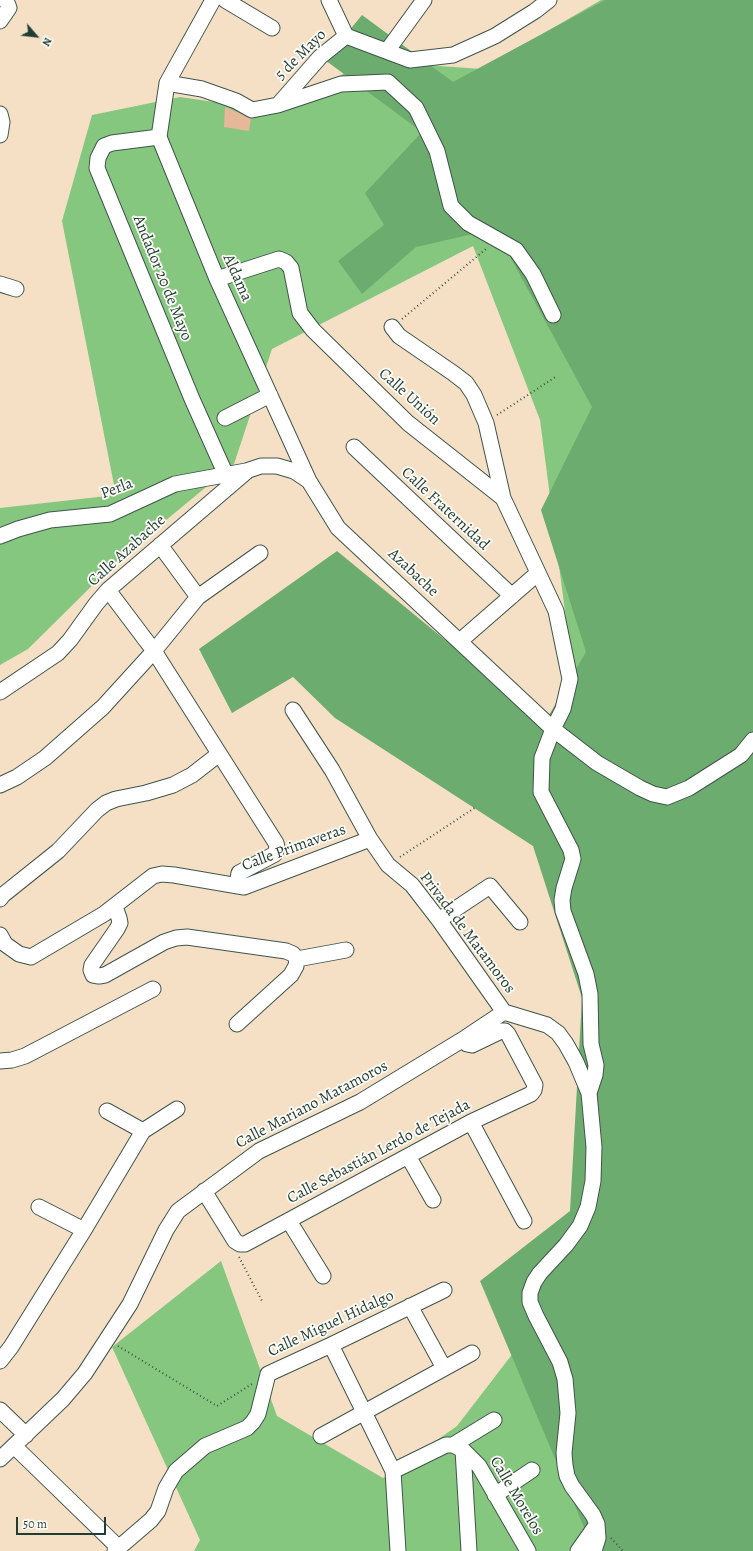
<!DOCTYPE html>
<meta charset="utf-8">
<style>
body{margin:0}
#map{position:relative;width:753px;height:1551px;overflow:hidden;background:#f5e0c6;font-family:Alegreya,serif}
canvas{display:block}
.north{position:absolute;left:16px;top:16px;width:40px;height:40px;-webkit-text-stroke:3px #fdfcf7;paint-order:stroke;rotate:118deg;font-size:11px;font-weight:700;line-height:16px;text-align:center;color:#1f3d34}
.north::after{content:'';display:block;margin:auto;width:14px;height:18px;background:#1f3d34;clip-path:polygon(50% 0,100% 100%,50% 72%,0 100%)}
.scale{position:absolute;left:16px;top:1517px;width:90px;height:18px;box-sizing:border-box;border:2px solid #1f3d34;border-top:0;padding-left:5px;font-size:12px;line-height:14px;white-space:nowrap;color:#1f3d34;-webkit-text-stroke:3px #fdfcf7;paint-order:stroke}
</style>
<div id="map">
<canvas width="753" height="1551"></canvas>
<div class="north">N</div>
<div class="scale">50 m</div>
</div>
<script>
const ctx = document.querySelector('canvas').getContext('2d');
ctx.lineJoin = 'round';
function fillPath(path, color) { ctx.fillStyle = color; ctx.fill(path, 'evenodd'); }
const shape = rows => new Path2D(rows.map(r => 'M' + r).join(''));
function trace(path, color, width, dash) { ctx.strokeStyle = color; ctx.lineWidth = width; ctx.lineCap = dash ? 'butt' : 'round'; ctx.setLineDash(dash || []); ctx.stroke(path); }
function drawText(font, color, halo, rows, align = 'center') {
  ctx.font = font + ' Alegreya,serif'; ctx.lineWidth = 3.5; ctx.setLineDash([]); ctx.textBaseline = 'middle'; ctx.strokeStyle = halo; ctx.fillStyle = color; for (const [text, x, y, turn = 0] of rows) {
    ctx.save(); ctx.translate(x, y); ctx.rotate((+turn || 0) * Math.PI / 180); ctx.textAlign = isNaN(turn) ? turn : align; if (halo) ctx.strokeText(text, 0, 0); ctx.fillText(text, 0, 0); ctx.restore();
  }
}
fillPath(shape([
 [601,0,753,0,753,1551,194,1551,200,1540,112,1347,221,1261,277,1416,383,1478,457,1426,537,1322,595,1202,570,650,540,420,473,246,272,349,234,464,119,559,28,649,0,665,0,508,116,495,62,221,92,115,180,97,271,110,369,61,482,69]
]), '#86c77f');
fillPath(shape([
 [605,0,753,0,753,1551,594,1551,480,1281,570,1211,582,998,533,846,335,718,293,677,232,713,199,649,337,551,545,722,586,652,541,510,592,407,495,229,416,247,362,294,338,261,384,225,365,193,422,132,325,60,362,15,453,82]
]), '#6cac6e');
fillPath(shape([
 [225,107,251,118,249,131,224,127]
]), '#e7b799');
const minor = shape([
 [213,0,167,83,159,137,217,279,309,481],
 [225,0,272,28],
 [329,0,346,36],
 [0,21,9,8,6,0],
 [387,51,424,0],
 [167,83,202,89,236,101,252,110,278,105,341,84,388,82,416,108,437,151,451,206,468,223,516,250,533,274,553,315],
 [278,105,320,57,346,36,410,60,453,55,495,36,535,11,549,0],
 [0,114,2,122,0,135],
 [159,137,112,143,104,146,98,158,97,168,192,399,226,475],
 [217,279,279,259,286,262,291,268,300,313,313,330,408,423,503,498],
 [0,284,16,289],
 [392,327,399,336,453,373,466,383,474,395,486,423,503,498,556,611,570,679,563,709,553,729,542,758,541,792,571,850,573,859,564,888,562,900,563,911,586,974,590,994,591,1044,596,1065,595,1075,589,1093,594,1147,593,1181,588,1207,580,1226,566,1245,540,1273,534,1282,530,1293,530,1302,536,1316,560,1362,565,1379,568,1413,564,1453,565,1465,567,1476,572,1486,593,1515,597,1524,598,1538,594,1551],
 [225,418,270,395],
 [354,447,512,596],
 [0,536,18,529,50,520,110,514,175,484,246,471,261,466,277,466,294,471,309,481,338,528,553,729,597,763,640,788,653,794,667,797,689,788,741,755,753,740],
 [160,545,198,597],
 [108,590,154,651,276,843,277,847,275,854,239,873,238,879,238,886],
 [460,641,538,573],
 [0,692,58,653,70,640,96,604,108,590,246,472],
 [293,710,332,770,370,839,388,865,412,885,439,920,504,1012],
 [0,785,17,777,45,758,103,707,154,651,198,597,260,553],
 [0,899,3,895,58,851,97,810,106,803,116,799,146,793,173,785,192,775,219,754],
 [115,907,119,918,120,923,117,929,92,965,91,970,93,975,99,976,105,975,164,942,176,938,187,937,286,951,293,954,297,959,296,966,291,975,237,1024],
 [439,920,490,886,520,922],
 [0,935,5,944,19,954,31,957,104,914,153,876,162,874,174,875,244,887,370,839],
 [297,959,346,950],
 [504,1012,547,1025,558,1033,566,1044,576,1062,589,1093],
 [0,1061,12,1060,25,1056,153,989],
 [107,1111,143,1131],
 [471,1122,524,1221],
 [408,1156,433,1200],
 [204,1191,235,1241,240,1244,245,1244,471,1122,531,1094,534,1090,535,1085,508,1034,505,1031,501,1031,472,1045,467,1044,462,1040],
 [39,1207,84,1230],
 [289,1221,323,1276],
 [410,1306,444,1368],
 [331,1345,393,1471,398,1551],
 [0,1361,11,1347,84,1230,143,1131,177,1109],
 [0,1410,26,1435],
 [321,1436,472,1353],
 [453,1445,463,1450,479,1466,528,1551],
 [14,1446,119,1548],
 [463,1450,469,1551],
 [0,1459,63,1399,85,1373,130,1304,166,1230,178,1211,259,1151,360,1102,462,1040,504,1012],
 [393,1471,446,1445,453,1445,494,1420],
 [495,1495,532,1470],
 [115,1551,151,1520,158,1511,166,1488,176,1471,205,1446,247,1428,253,1422,258,1414,268,1374,331,1345,444,1290],
 [578,1551,597,1524]
]);
trace(minor, '#3f554a', 17);
trace(shape([
 [402,319,486,249],
 [497,415,557,376],
 [400,857,476,807],
 [239,1257,262,1301],
 [118,1346,217,1406,252,1384],
 [611,1538,623,1551]
]), '#3f554a', 2, [1, 3]);
trace(minor, '#fff', 15);
drawText('16px', '#1f3d34', '#fdfcf7', [
 ["5 de Mayo",301,55,-45],
 ["Andador 20 de Mayo",162,278,68],
 ["Aldama",237,278,66],
 ["Calle Unión",409,397,42],
 ["Perla",117,489,-21],
 ["Calle Fraternidad",445,509,43],
 ["Calle Azabache",127,551,-42],
 ["Azabache",413,573,43],
 ["Calle Primaveras",294,848,-20],
 ["Privada de Matamoros",467,933,53],
 ["Calle Mariano Matamoros",312,1105,-28],
 ["Calle Sebastián Lerdo de Tejada",379,1152,-28],
 ["Calle Miguel Hidalgo",331,1324,-25],
 ["Calle Morelos",516,1496,59]
]);
</script>
